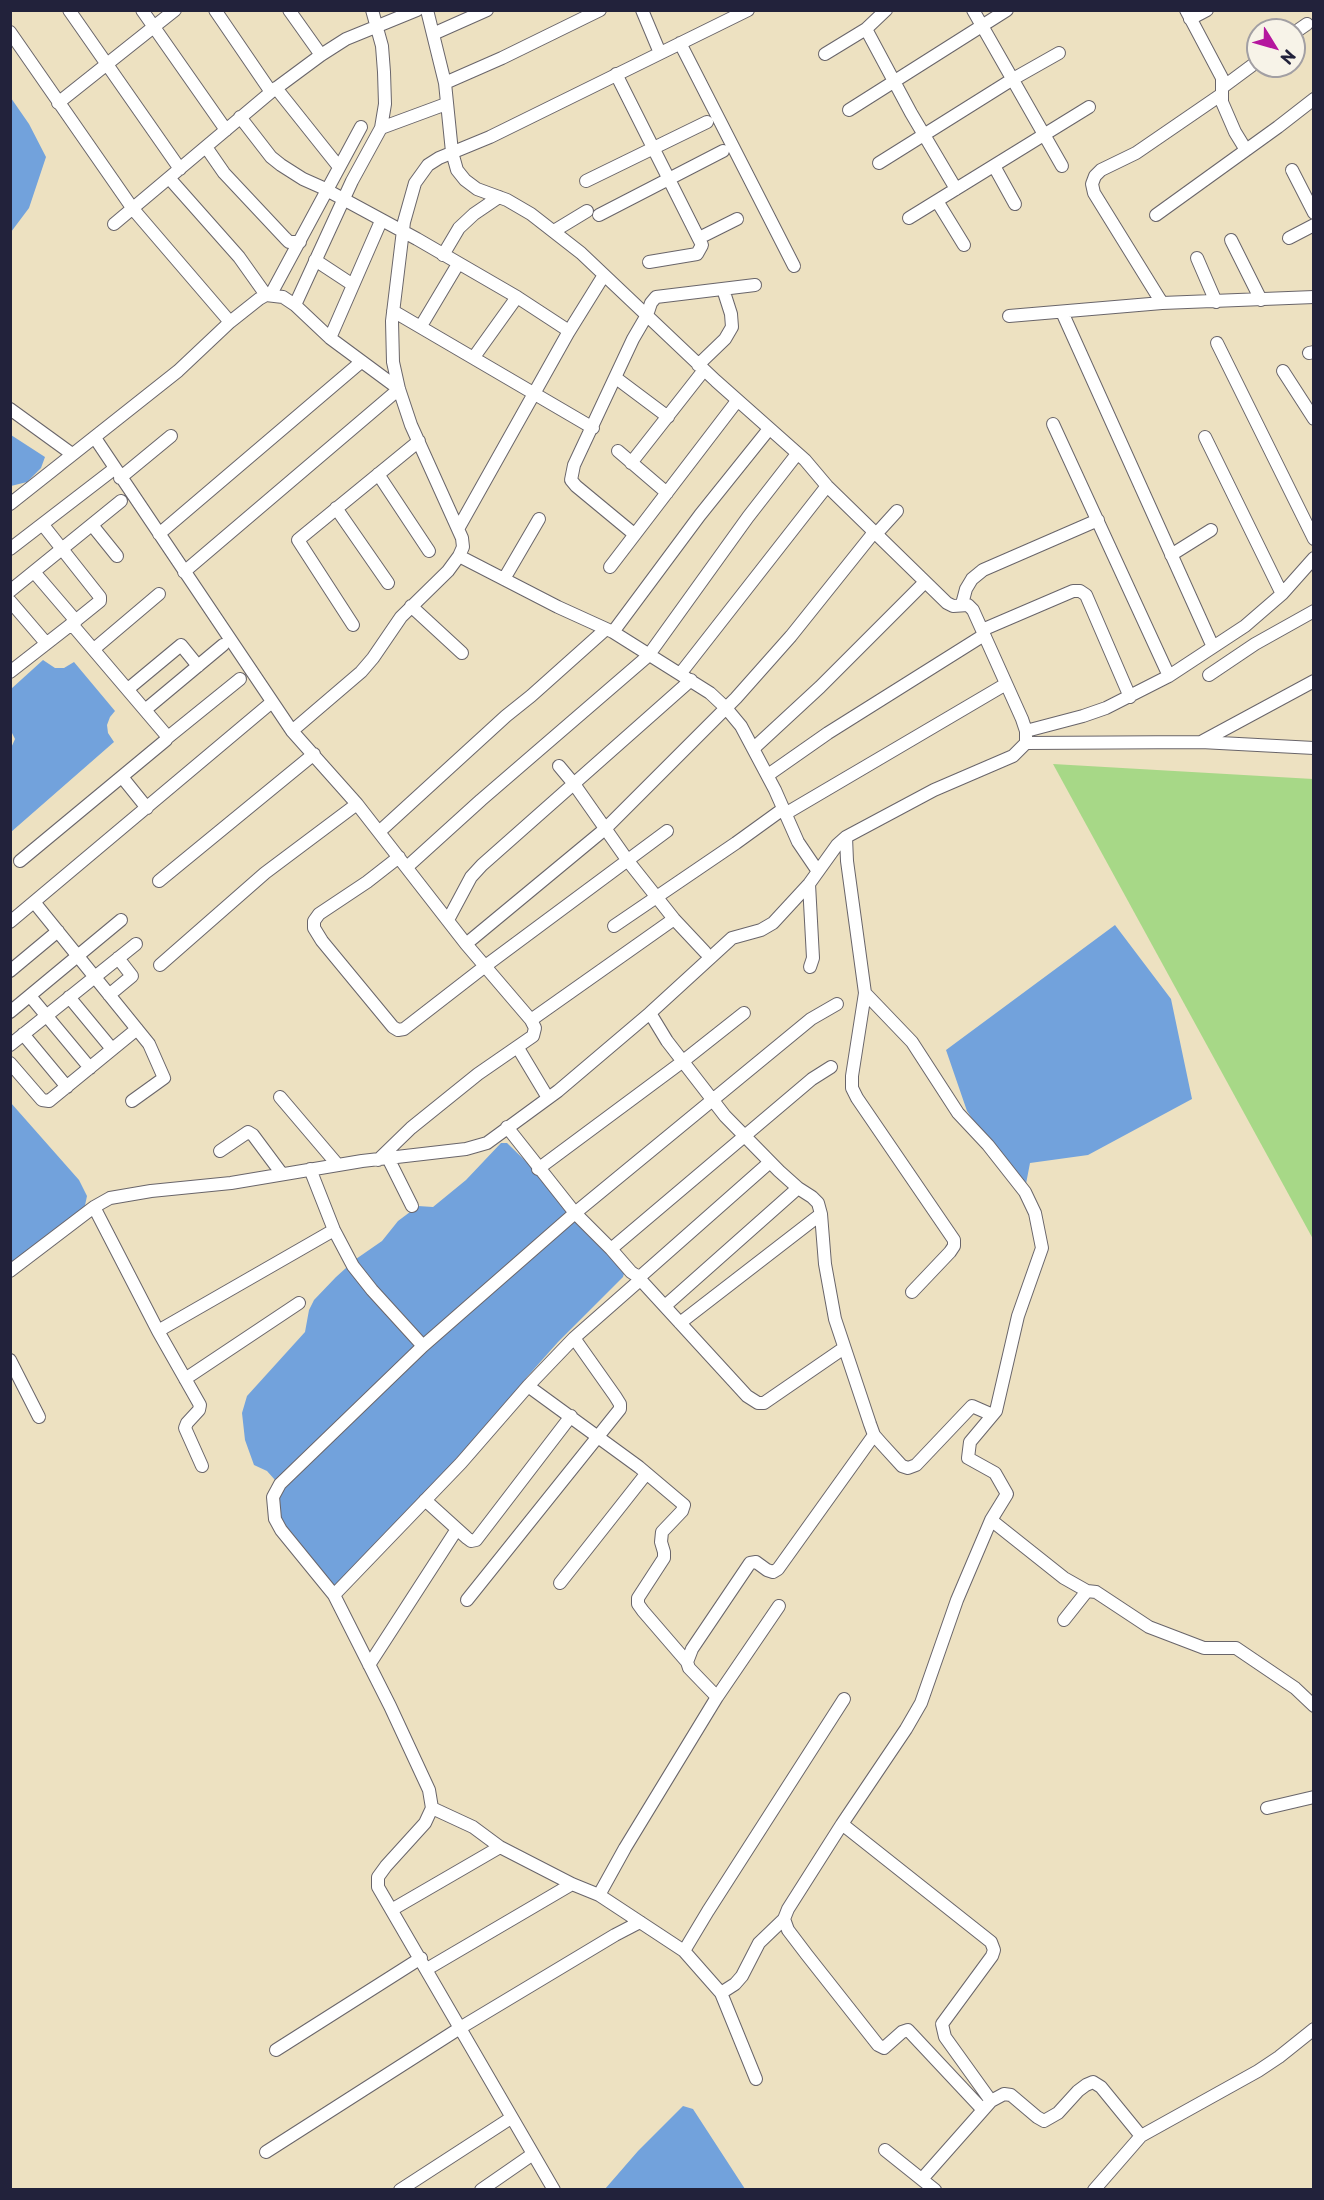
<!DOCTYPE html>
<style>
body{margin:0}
#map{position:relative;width:1324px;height:2200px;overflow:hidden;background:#ede1c1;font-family:"Playpen Sans",sans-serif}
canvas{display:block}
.frame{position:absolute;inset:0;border:12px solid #22223b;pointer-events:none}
.north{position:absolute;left:1246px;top:18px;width:60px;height:60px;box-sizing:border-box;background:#f7f3e8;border:2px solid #a29fa3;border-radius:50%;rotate:127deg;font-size:16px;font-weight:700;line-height:24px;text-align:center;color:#22223b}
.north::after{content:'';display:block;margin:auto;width:21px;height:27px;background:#b5179e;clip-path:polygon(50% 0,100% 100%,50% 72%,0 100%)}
</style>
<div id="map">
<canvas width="1324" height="2200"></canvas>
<div class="frame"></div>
<div class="north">N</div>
</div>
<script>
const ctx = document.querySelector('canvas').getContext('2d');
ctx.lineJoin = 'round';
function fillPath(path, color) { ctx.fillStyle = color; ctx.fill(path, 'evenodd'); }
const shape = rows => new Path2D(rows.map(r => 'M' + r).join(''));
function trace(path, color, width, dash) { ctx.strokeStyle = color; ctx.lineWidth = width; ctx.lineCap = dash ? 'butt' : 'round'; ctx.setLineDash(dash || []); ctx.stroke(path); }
fillPath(shape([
 [1053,764,1313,779,1313,1239]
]), '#a7d887');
fillPath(shape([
 [11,98,29,124,46,157,29,208,11,232],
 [11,435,45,457,41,468,27,482,11,486],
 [43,660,55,668,64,668,74,662,115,711,110,717,107,725,108,733,114,742,11,832,11,748,15,739,11,731,11,689],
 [1115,925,1171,999,1192,1099,1088,1155,1030,1163,1025,1189,1019,1188,967,1111,946,1050],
 [11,1103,79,1180,87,1196,84,1210,11,1266],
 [501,1143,507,1143,544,1179,625,1270,623,1277,558,1342,527,1377,498,1417,333,1588,280,1521,277,1509,280,1493,275,1480,267,1471,254,1465,245,1440,242,1413,247,1396,305,1332,309,1310,314,1300,336,1277,356,1259,382,1241,398,1221,418,1206,433,1207,466,1180],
 [683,2106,693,2109,745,2189,605,2189,638,2151]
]), '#72a2dc');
const street = shape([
 [69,10,180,169],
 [142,10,226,130],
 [215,10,271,92],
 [289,10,321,55],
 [642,10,660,53],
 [886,10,866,29,911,113,956,189,1089,107],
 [973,10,1062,166],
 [1186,10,1222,78,1222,102,1235,132,1246,150],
 [1190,19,1207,10],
 [10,32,133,209,230,322],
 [1294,33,1307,24],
 [433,34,487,10],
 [680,43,794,266],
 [825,54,866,29],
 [616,74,702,245,697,254,649,262],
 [445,83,502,58,600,10],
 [1223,87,1258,61],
 [276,88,339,167],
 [58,103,175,10],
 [849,110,1007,10],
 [240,117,271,157,281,165,303,179,321,187,417,239,517,297,569,331],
 [381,128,446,104],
 [206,147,224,173,285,238,289,242,300,242],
 [879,163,1013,79,1059,53],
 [994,166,1015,204],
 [1292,170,1314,213],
 [169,178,239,257,266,295],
 [586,181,707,122],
 [937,201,964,245],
 [599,215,723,151],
 [1156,215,1278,127,1314,99],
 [909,218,956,189],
 [114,224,271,92,321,55,346,39,417,10],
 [554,231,587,211],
 [699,238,737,219],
 [1289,238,1314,225],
 [1231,240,1261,300],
 [443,255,459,228,474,214,499,197],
 [1197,258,1216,302],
 [315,260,353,285],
 [271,294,361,127],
 [1162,303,1094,193,1092,184,1095,176,1101,170,1136,153,1222,94],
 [295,305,352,181,381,128,385,104,384,72,382,46,372,10],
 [393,311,593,428],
 [1062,312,1213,647],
 [1009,316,1162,303,1314,297],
 [421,326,458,264],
 [330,338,381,221],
 [1217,343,1314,539],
 [1309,353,1314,352],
 [474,357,517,297],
 [698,365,725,339,732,327,731,314,723,289],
 [1283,371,1314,419],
 [616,378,668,417],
 [10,409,72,454],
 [1053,424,1169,676],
 [1205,437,1282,594],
 [95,438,292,731,357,804,466,944,531,1020,535,1028,533,1036,478,1074,411,1128,378,1160],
 [618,451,667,493],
 [631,463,704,370],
 [378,474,429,551],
 [120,478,171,436],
 [10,504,178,371,230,322,259,299,266,295,283,297,295,305,330,338,399,389,184,572],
 [336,508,388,583],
 [43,525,100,597,100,601,69,626],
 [92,525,117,556],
 [458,529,568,333,604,275],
 [877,533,897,511],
 [159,534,361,362],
 [634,534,576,486,571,480,574,465,633,339,647,315,651,303,656,297,755,285],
 [10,549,114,469],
 [1171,555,1211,530],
 [459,556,558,607,613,632,710,693,726,708,741,726,775,790,798,842,817,870],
 [610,567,737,401],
 [34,572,76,621],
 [504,579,539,519],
 [10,591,121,501],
 [10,601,46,643],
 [962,604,966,589,972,579,983,570,1098,520],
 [411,606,462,653],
 [353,625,298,540,419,441],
 [982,630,1073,591,1080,591,1086,595,1130,697],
 [613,632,700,515,769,429],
 [94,649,159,594],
 [10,672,69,626,75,628,167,736,166,740,20,861],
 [680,674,827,486],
 [1209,675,1255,644,1314,611],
 [128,689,181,645,198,666],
 [145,710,223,645],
 [292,731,361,672,373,658,401,617,448,571,459,556,463,547,462,538,411,425,399,389,393,362,392,321,404,222,415,183,428,165,439,158,490,137,748,10],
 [1026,731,1083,716,1106,708,1169,676,1245,626,1282,594,1314,558],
 [167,738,240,679],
 [1201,742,1314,681],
 [1026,743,1201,742,1314,748],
 [754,748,820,687,925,582],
 [559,766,574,784,628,861,674,919,705,952],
 [768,775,828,733,984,635],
 [122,777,147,808],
 [785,814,1006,684],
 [379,832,506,716,531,696,606,629],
 [846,837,847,861,865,993,852,1076,852,1088,857,1098,954,1240,954,1246,950,1252,912,1292],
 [399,857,367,882,319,914,314,921,314,928,322,941,393,1027,398,1030,404,1029,484,967,667,831],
 [407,867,481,800,648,656,748,517,797,454],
 [159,881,314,754],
 [809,884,813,958,810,967],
 [34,902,149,1044,164,1078,132,1101],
 [448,920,471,877,482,865,691,680],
 [10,922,272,702],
 [614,926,736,843,783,809],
 [466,944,605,829,736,698,791,636,875,531],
 [160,965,265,873,357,804],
 [10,971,58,931],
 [109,995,132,976,118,958],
 [30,996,90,1068],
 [69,997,112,1049],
 [10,1012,121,920],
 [650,1013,667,1041,725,1116,779,1171,798,1188,812,1197,818,1203,821,1214,825,1264,835,1319,870,1424,874,1435,881,1443,902,1466,908,1468,916,1465,972,1406,988,1413,992,1414,996,1411,1018,1316,1042,1248,1035,1213,1025,1192,988,1145,958,1113,912,1042,865,993],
 [531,1020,674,919],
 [23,1034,67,1087],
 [10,1045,136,944],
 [518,1048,548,1098],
 [10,1063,42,1100,49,1101,137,1029],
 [280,1097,337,1164],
 [507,1127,575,1213,611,1249,631,1272,637,1276,642,1275,770,1162],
 [220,1151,248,1132,253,1135,282,1174],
 [388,1158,412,1206],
 [310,1169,334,1230,353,1266,372,1290,423,1346],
 [538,1169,682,1062,744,1013],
 [94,1207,158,1331,200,1405,199,1410,187,1423,185,1428,202,1466],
 [611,1249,812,1079,831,1067],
 [10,1271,94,1207,110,1198,151,1191,231,1183,362,1161,466,1149,487,1143,558,1091,650,1013,732,938,761,930,773,923,809,884,837,845,846,837,934,790,1013,756,1026,743,1026,731,1022,719,973,610,968,605,953,606,947,603,827,486,805,460,716,381,581,253,531,214,507,200,477,189,465,180,457,170,452,152,445,83,427,10],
 [637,1276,747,1396,758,1403,764,1403,844,1348],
 [665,1306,798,1188],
 [680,1323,821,1214],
 [158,1331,334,1230],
 [10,1360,39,1417],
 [185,1379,299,1303],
 [528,1386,639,1467,684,1505,682,1511,662,1532,661,1542,664,1552,664,1558,638,1598,638,1604,643,1611,687,1662],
 [425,1500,467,1538,471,1541,476,1540,571,1416],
 [991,1520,1064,1578,1087,1591],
 [560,1583,646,1474],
 [334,1595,461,1463,528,1386,574,1338,640,1280],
 [467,1600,620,1409,620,1404,615,1396,574,1338],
 [1064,1620,1087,1591,1096,1592,1149,1627,1204,1648,1236,1648,1295,1688,1314,1706],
 [369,1665,457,1529],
 [717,1697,689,1668,687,1662,692,1649,750,1563,756,1562,767,1570,773,1572,778,1569,874,1435],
 [432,1808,473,1827,500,1847,572,1884,599,1895,684,1951,721,1993,756,2079],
 [1267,1808,1314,1797],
 [842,1824,991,1942,994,1950,992,1956,942,2024,945,2037,991,2101],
 [599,1895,625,1848,717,1697,779,1606],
 [393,1909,500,1847],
 [684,1951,708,1911,844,1699],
 [427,1969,572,1884],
 [721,1993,735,1984,742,1976,759,1943,784,1919],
 [276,2050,421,1958],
 [983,2110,908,2030,902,2032,884,2048,878,2045,807,1955,788,1930,784,1919,788,1909,842,1824,906,1729,921,1703,957,1600,991,1520,1007,1494,995,1473,968,1458,970,1442,996,1411],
 [885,2150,935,2190],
 [266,2152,460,2028,615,1935,640,1922],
 [922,2179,991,2101,1004,2094,1011,2095,1037,2117,1044,2121,1058,2113,1078,2091,1086,2085,1093,2082,1101,2087,1141,2136],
 [400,2190,511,2118],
 [481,2190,533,2154],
 [554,2190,378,1887,378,1877,386,1866,425,1823,432,1808,429,1790,390,1706,334,1595,281,1530,275,1519,273,1497,280,1484,423,1346,575,1213,811,1019,837,1004],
 [1094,2190,1141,2136,1258,2071,1279,2057,1314,2029]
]);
trace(street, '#69656a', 14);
trace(street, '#fff', 12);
</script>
